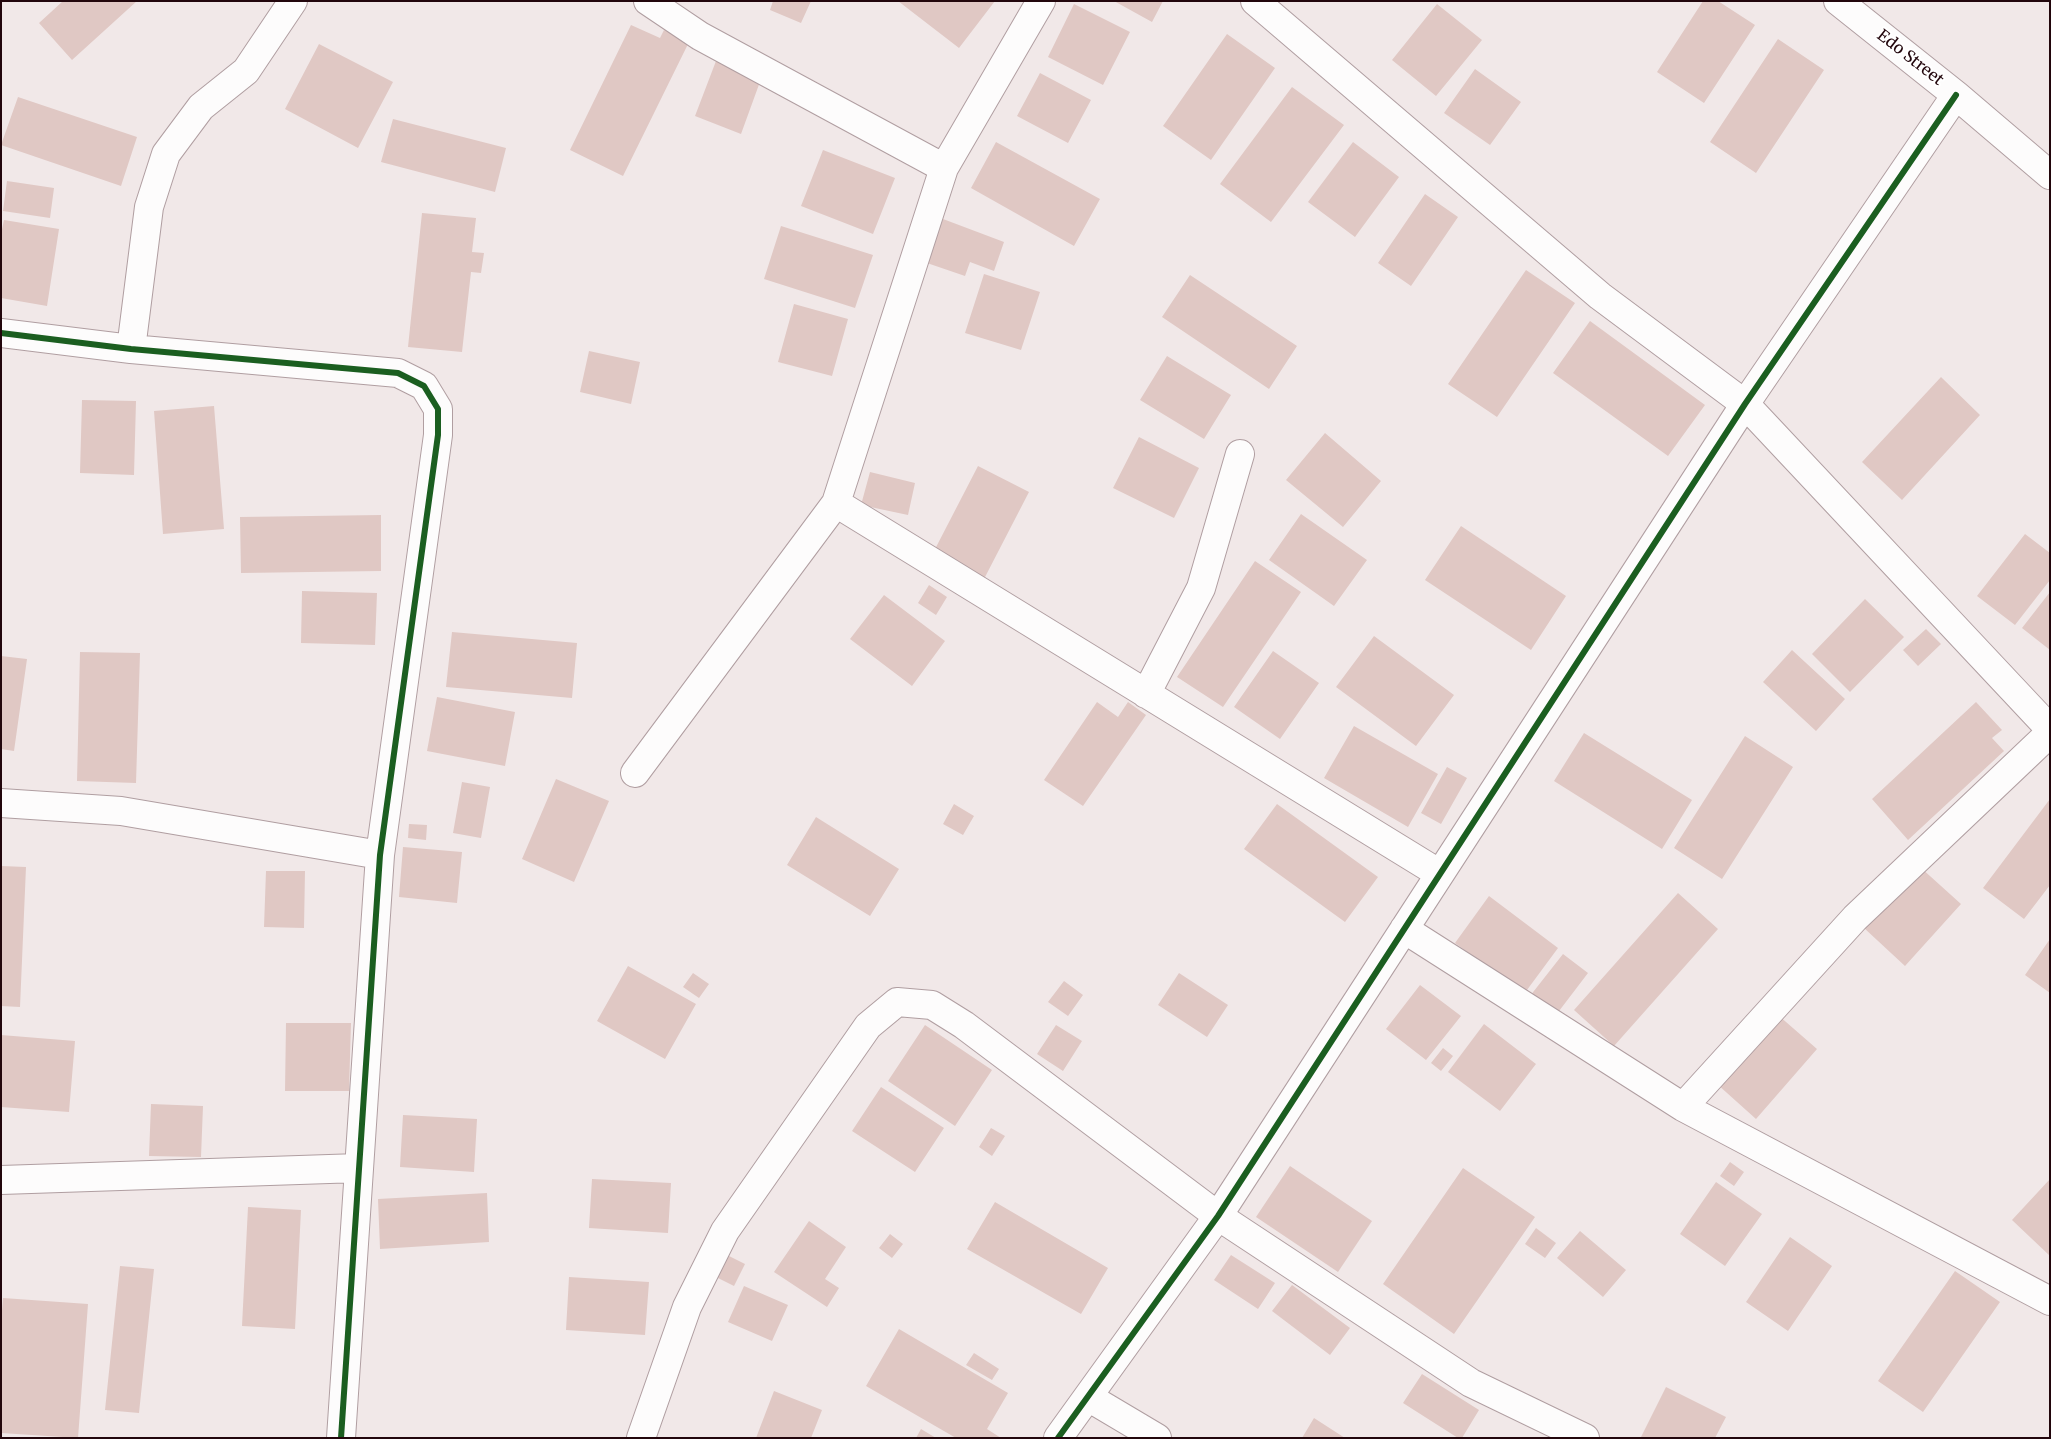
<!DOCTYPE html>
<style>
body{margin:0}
#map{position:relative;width:2051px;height:1439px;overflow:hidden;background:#f1e8e8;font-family:Merriweather,serif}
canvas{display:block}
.frame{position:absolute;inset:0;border:2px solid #22060c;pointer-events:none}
</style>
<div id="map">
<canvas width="2051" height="1439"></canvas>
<div class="frame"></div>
</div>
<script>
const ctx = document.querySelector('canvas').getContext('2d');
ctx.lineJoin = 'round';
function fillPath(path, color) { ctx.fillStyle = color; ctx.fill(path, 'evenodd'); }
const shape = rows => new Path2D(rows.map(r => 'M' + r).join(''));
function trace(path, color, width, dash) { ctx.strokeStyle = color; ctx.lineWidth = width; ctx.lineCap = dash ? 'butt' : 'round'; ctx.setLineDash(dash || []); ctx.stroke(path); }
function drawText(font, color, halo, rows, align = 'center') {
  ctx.font = font + ' Merriweather,serif'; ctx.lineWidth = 4; ctx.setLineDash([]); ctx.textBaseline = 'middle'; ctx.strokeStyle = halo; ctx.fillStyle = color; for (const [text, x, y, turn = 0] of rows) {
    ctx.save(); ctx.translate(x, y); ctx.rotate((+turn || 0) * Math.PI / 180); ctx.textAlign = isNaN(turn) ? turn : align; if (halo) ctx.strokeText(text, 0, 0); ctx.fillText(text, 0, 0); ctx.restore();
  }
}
fillPath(shape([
 [63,1,137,1,72,60,39,23],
 [773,1,811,1,801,23,770,10],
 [898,1,995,1,959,48],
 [1114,1,1163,1,1152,22],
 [1703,1,1718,1,1755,25,1704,103,1657,72],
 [1074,4,1130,32,1103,85,1048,57],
 [1437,4,1482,40,1436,96,1392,60],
 [631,25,660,38,664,30,689,42,623,176,570,150],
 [1227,34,1275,68,1211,160,1163,126],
 [1778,39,1824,70,1756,173,1710,142],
 [319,44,393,82,358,148,285,109],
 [716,61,761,79,741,134,695,116],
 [1475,69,1521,102,1490,145,1444,113],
 [1040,73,1091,100,1068,143,1017,116],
 [1292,87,1344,125,1271,222,1220,184],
 [18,97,137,137,121,186,1,145],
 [393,119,506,148,495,192,381,162],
 [996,142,1100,199,1074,246,971,188],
 [1353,142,1399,177,1355,237,1308,202],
 [823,150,895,178,873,234,801,206],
 [7,181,54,188,50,218,3,211],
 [1425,194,1458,217,1411,286,1378,263],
 [422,213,476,218,472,252,484,253,481,273,471,272,462,352,408,347],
 [943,219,1004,242,994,271,970,262,965,276,927,263],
 [4,220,59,229,47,306,1,298,1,234],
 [781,226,873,255,855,308,764,279],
 [1526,270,1575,303,1497,417,1448,384],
 [984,274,1040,292,1021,350,965,333],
 [1190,275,1297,346,1269,389,1162,317],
 [794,304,848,319,832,376,778,362],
 [1590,321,1705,405,1668,456,1553,373],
 [589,351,640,362,631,404,580,392],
 [1167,356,1231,395,1204,439,1140,400],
 [1941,377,1980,415,1902,500,1862,462],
 [82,400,136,401,134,475,80,473],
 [214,406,224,529,163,534,154,411],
 [1325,433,1381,481,1343,527,1286,480],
 [1139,437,1199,468,1174,518,1113,488],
 [978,466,1029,492,984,579,933,553],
 [870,472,915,483,908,515,861,505],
 [1301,514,1367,560,1334,606,1269,560],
 [381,515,381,571,241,573,240,517],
 [1461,526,1566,596,1531,650,1425,580],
 [2025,534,2050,553,2050,580,2015,625,1977,596],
 [1255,561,1301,592,1223,707,1177,677],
 [929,585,947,597,936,615,918,603],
 [302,591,377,593,375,645,301,643],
 [2050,592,2050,650,2022,628],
 [884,595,945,641,912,686,850,639],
 [1865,599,1904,637,1850,692,1812,654],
 [1926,629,1941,644,1918,666,1903,650],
 [452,632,577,643,572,698,446,687],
 [1374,636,1454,695,1416,746,1336,687],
 [1792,650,1845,699,1816,731,1763,682],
 [1273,651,1319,683,1280,739,1234,707],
 [80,652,140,653,136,783,77,781],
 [1,656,27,659,14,751,1,749],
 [437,697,515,712,505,766,427,751],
 [1097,702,1118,717,1128,702,1146,715,1083,806,1044,780],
 [1976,702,2002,730,1992,738,2004,751,1908,840,1872,799],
 [1354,726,1438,774,1408,827,1324,778],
 [1584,733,1692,800,1662,849,1554,781],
 [1745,736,1793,767,1722,879,1674,848],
 [1447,767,1467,778,1441,824,1421,813],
 [556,779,609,801,574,882,522,859],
 [462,782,490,787,481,838,453,833],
 [2050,799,2050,885,2024,919,1983,888],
 [954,804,974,816,963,835,943,824],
 [1277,804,1378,877,1345,922,1244,849],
 [816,817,899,869,870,916,787,865],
 [409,824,427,825,426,840,408,838],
 [403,847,462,852,457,903,399,897],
 [1,866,26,867,20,1007,1,1006],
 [1920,867,1961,904,1905,966,1864,928],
 [266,871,305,871,304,928,264,927],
 [1678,893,1718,929,1614,1046,1574,1010],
 [1489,896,1558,948,1524,994,1455,943],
 [2050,939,2050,993,2025,975],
 [1563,954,1588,973,1556,1015,1530,996],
 [628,966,696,1004,665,1059,597,1021],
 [693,973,709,984,699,998,683,987],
 [1179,973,1228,1005,1207,1037,1158,1005],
 [1064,981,1083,995,1068,1016,1048,1002],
 [1420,985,1461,1016,1426,1060,1386,1029],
 [1778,1015,1817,1049,1756,1119,1717,1084],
 [286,1023,351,1023,349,1091,285,1091],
 [1484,1024,1536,1064,1500,1111,1448,1072],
 [925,1025,992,1070,955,1126,888,1081],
 [1056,1025,1082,1041,1063,1071,1037,1054],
 [1,1035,75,1041,69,1112,1,1107],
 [1443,1048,1453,1056,1441,1071,1431,1063],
 [881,1087,944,1128,915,1172,852,1131],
 [151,1104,203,1106,201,1157,149,1156],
 [403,1115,477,1119,474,1172,400,1167],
 [991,1128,1005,1136,992,1156,979,1147],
 [1730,1162,1744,1172,1734,1186,1720,1176],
 [1290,1166,1372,1221,1338,1272,1256,1217],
 [1463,1168,1535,1217,1454,1334,1383,1284],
 [592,1179,671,1183,668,1233,589,1228],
 [2050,1179,2050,1256,2012,1220],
 [1716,1182,1762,1214,1725,1266,1680,1234],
 [487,1193,489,1242,380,1249,378,1199],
 [995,1202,1108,1268,1081,1314,967,1249],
 [248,1207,301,1210,295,1329,242,1326],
 [809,1221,846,1247,825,1279,839,1288,827,1307,774,1272],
 [1536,1228,1556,1243,1545,1258,1525,1244],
 [1580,1231,1626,1270,1603,1297,1557,1258],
 [890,1234,903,1244,892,1258,879,1248],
 [1790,1237,1832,1266,1788,1331,1746,1302],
 [727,1255,745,1264,734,1286,716,1277],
 [1231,1255,1275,1283,1258,1309,1214,1280],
 [120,1266,154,1269,139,1413,105,1410],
 [1955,1271,2000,1302,1923,1412,1878,1381],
 [569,1277,649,1282,645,1335,566,1330],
 [1292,1285,1350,1328,1330,1355,1272,1311],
 [744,1286,788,1305,772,1341,728,1322],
 [3,1298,88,1304,78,1438,1,1433,1,1323],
 [899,1329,1008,1393,987,1429,1001,1438,956,1438,866,1386],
 [974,1353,999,1369,992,1380,966,1365],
 [1422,1374,1479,1410,1462,1438,1458,1438,1403,1403],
 [1666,1387,1726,1417,1715,1438,1641,1437],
 [774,1391,822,1410,811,1438,756,1438],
 [1314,1418,1345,1438,1302,1438],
 [921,1429,936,1438,916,1438]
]), '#e0c8c4');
const minor = shape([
 [648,1,700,36,944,168],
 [1255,1,1600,296,1745,404,2050,729],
 [1838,1,1956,95,2050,175],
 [1,333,131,349,398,373,424,386,438,409,438,435,380,855,341,1438],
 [131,349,149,207,166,154,201,107,246,71,293,1],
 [836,503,1440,874],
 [1146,694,1201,588,1240,454],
 [635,773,836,503,944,168,1041,1],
 [1,803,121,811,380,855],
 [1404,929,1683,1107,2050,1301],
 [1683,1107,1855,918,2050,733],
 [1,1180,359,1168],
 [1088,1397,1157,1438],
 [641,1438,687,1307,725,1231,868,1026,897,1002,932,1005,964,1025,1218,1216,1471,1383,1585,1438],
 [1058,1438,1218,1216,1745,404,1956,95]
]);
trace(minor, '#b09ea1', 30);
trace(minor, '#fdfcfc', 28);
trace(shape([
 [1,333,131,349,398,373,424,386,438,409,438,435,380,855,341,1438],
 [1058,1438,1218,1216,1745,404,1956,95]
]), '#1b5e20', 6);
drawText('16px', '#22060c', '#fff', [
 ["Edo Street",1910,58,38]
]);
</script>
